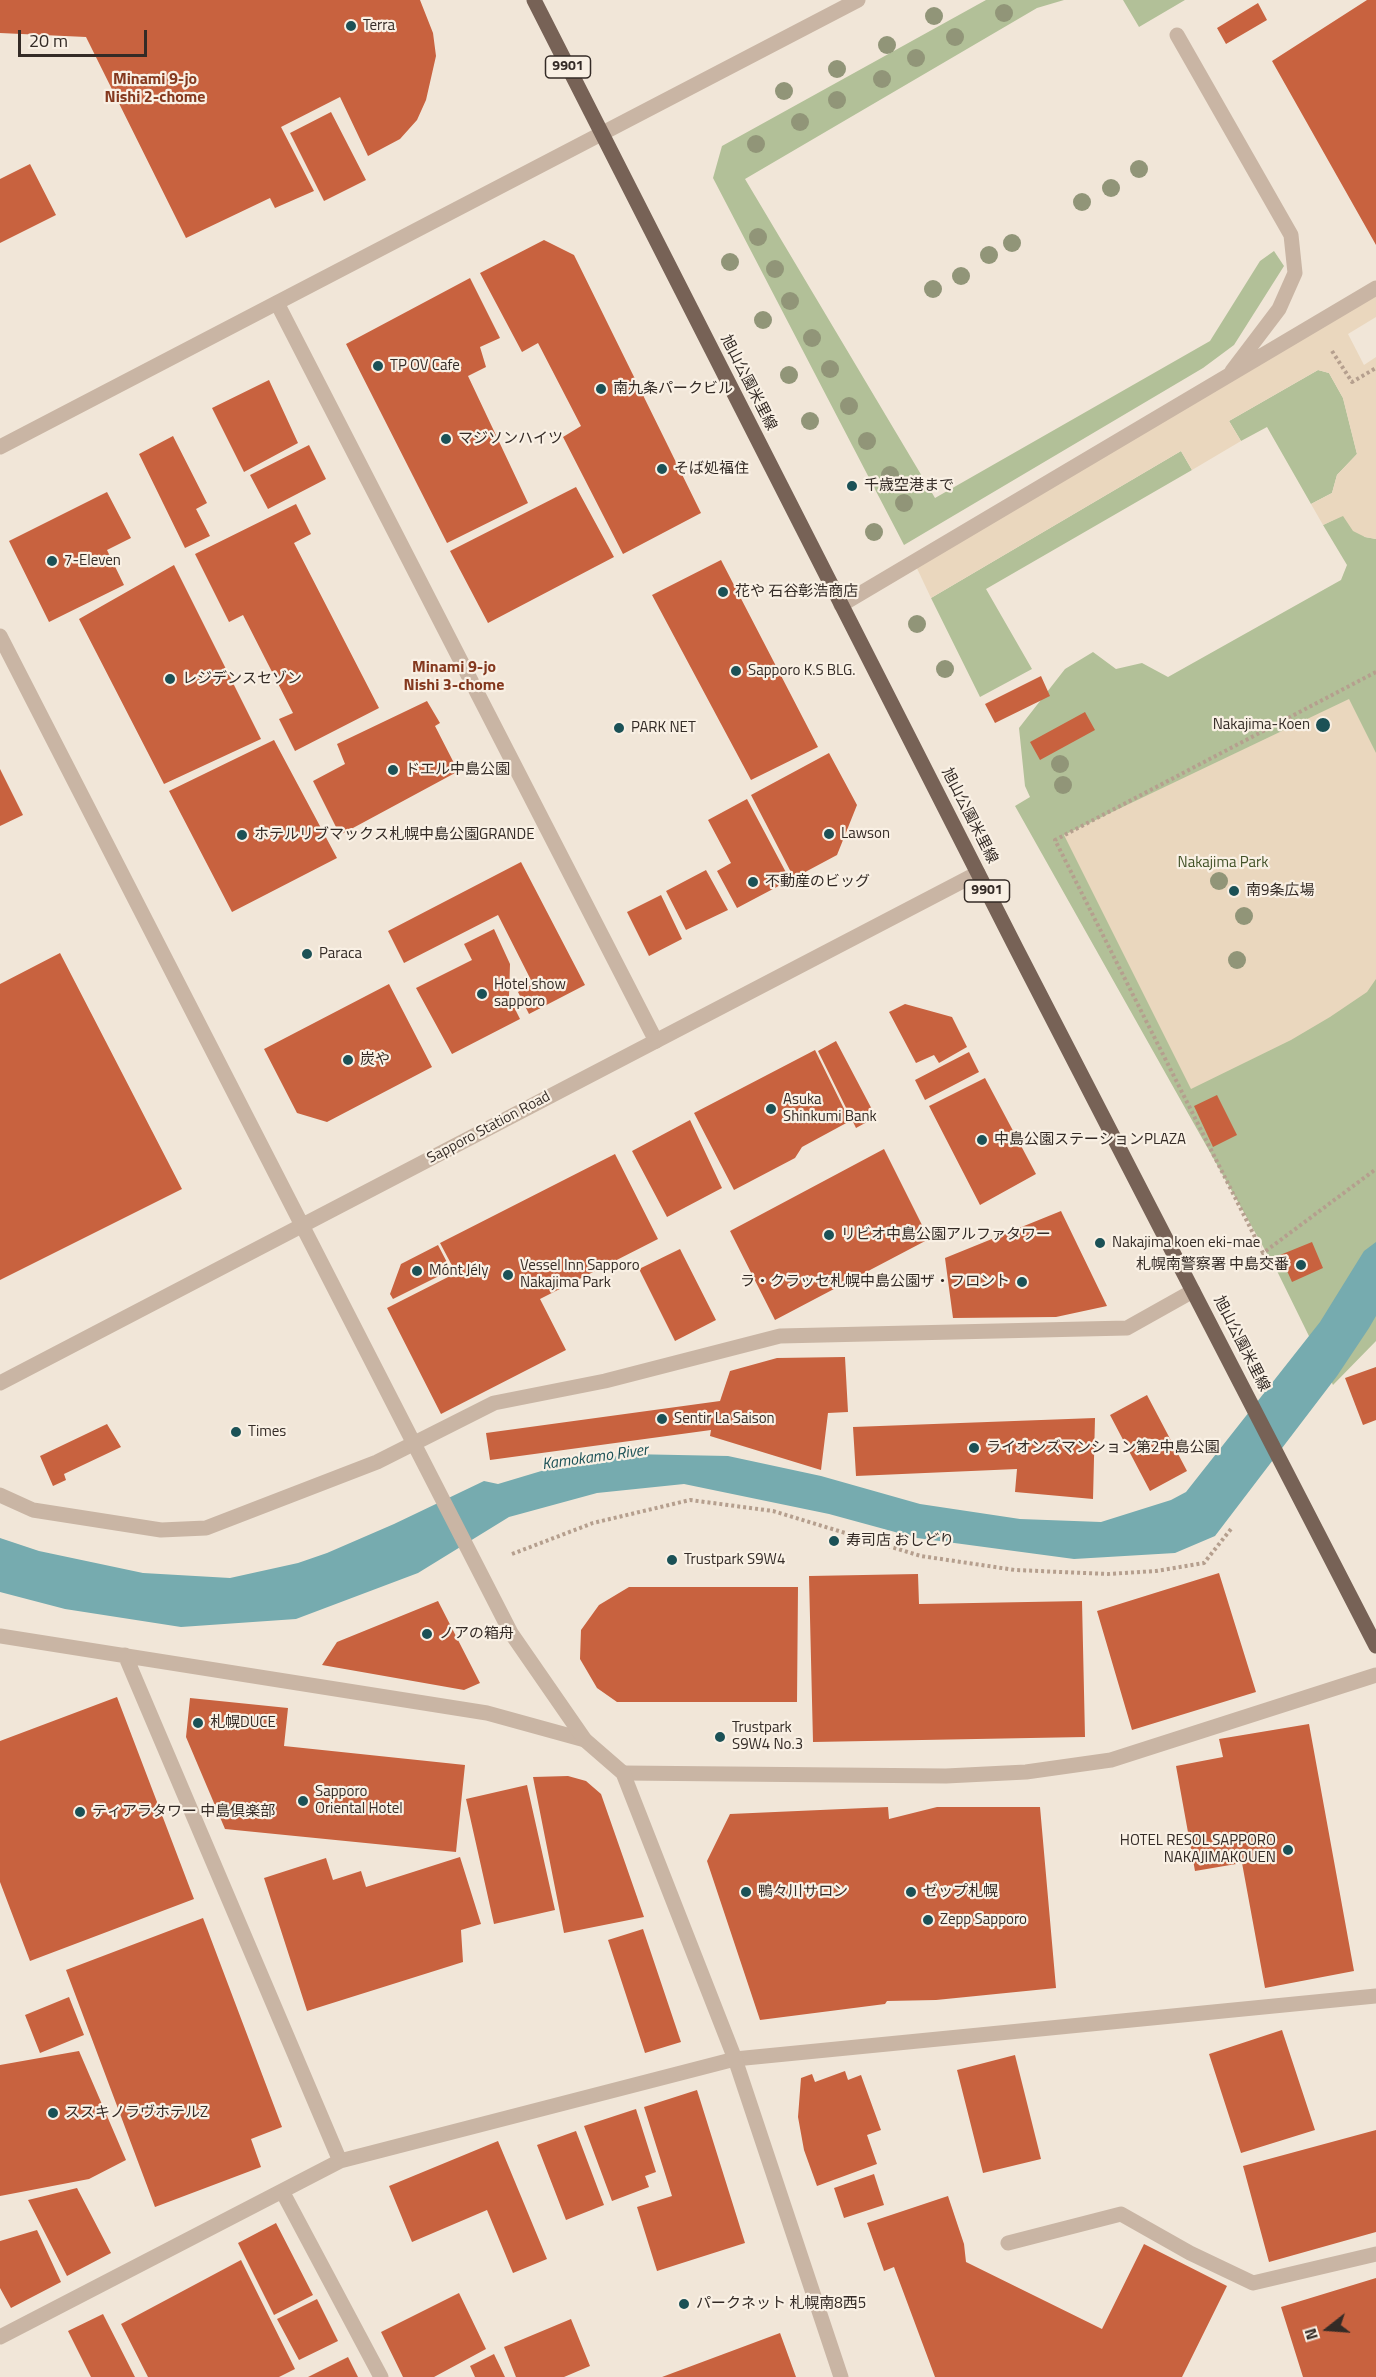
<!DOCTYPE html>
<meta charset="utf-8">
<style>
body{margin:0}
#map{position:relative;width:1376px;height:2377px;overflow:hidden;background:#f1e6d8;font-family:"Titillium Web",sans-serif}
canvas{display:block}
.north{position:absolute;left:1298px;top:2299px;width:60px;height:60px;-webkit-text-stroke:4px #f9f0e4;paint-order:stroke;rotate:253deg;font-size:16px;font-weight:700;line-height:24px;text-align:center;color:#342b26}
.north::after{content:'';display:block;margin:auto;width:21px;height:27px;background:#342b26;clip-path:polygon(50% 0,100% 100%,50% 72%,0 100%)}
.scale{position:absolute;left:18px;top:30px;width:129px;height:27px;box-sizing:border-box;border:3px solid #342b26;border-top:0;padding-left:8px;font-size:18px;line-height:21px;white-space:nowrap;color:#342b26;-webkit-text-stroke:4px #f9f0e4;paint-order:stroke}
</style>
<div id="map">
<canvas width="1376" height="2377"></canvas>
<div class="north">N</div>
<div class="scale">20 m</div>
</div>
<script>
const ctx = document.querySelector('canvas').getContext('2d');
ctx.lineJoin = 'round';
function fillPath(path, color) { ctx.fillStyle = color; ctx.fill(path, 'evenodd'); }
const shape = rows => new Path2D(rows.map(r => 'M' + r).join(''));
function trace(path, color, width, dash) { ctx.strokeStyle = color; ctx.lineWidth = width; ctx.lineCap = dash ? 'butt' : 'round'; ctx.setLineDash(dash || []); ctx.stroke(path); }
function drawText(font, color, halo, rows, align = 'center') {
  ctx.font = font + ' "Titillium Web","Noto Sans JP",sans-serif'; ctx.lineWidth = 4.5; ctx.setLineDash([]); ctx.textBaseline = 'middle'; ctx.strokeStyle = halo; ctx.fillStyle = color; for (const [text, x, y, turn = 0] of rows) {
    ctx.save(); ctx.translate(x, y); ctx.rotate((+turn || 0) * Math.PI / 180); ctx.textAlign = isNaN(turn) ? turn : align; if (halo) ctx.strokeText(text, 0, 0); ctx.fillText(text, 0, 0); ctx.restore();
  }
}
fillPath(shape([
 [986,0,1064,0,1037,8,745,179,935,498,1210,341,1260,261,1274,251,1284,266,1234,345,1203,368,904,545,713,178,722,146],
 [1123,0,1185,0,1139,27],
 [1318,370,1329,373,1343,398,1357,454,1337,475,1332,493,1311,504,1267,427,1241,441,1229,421],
 [1181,451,1192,470,986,589,1032,669,980,697,931,598],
 [1343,515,1365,537,1376,539,1376,1341,1333,1385,1278,1273,1015,806,1030,797,1025,786,1019,728,1065,669,1093,652,1116,669,1142,663,1168,677,1341,580,1347,565,1323,525]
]), '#b2c098');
fillPath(shape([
 [1376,288,1376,317,1348,334,1364,365,1376,357,1376,539,1365,537,1353,531,1343,516,1323,525,1311,504,1332,493,1337,475,1357,454,1343,398,1329,373,1318,370,1229,421,1241,441,1192,470,1181,451,931,598,914,562],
 [1349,699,1376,753,1376,979,1367,992,1330,1017,1291,1040,1191,1089,1064,835]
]), '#ead7be');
fillPath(shape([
 [1376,1242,1376,1316,1369,1328,1337,1376,1215,1536,1175,1553,1074,1559,917,1538,829,1514,684,1484,597,1493,509,1517,418,1573,296,1619,181,1627,65,1609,0,1592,0,1538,39,1551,143,1573,230,1578,298,1563,327,1553,394,1524,484,1481,498,1484,548,1469,628,1454,728,1456,821,1476,920,1504,1020,1519,1101,1522,1171,1500,1186,1492,1320,1322,1364,1251]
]), '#76abaf');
fillPath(shape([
 [0,0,420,0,433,33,436,56,426,100,417,120,400,139,368,156,340,97,281,127,314,191,275,208,270,198,186,238,86,37,0,33],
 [1367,0,1376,0,1376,245,1272,61],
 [1258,3,1267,20,1226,44,1217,28],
 [331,112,366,180,324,201,290,133],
 [30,164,56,215,0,243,0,179],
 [544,240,574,255,701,513,623,554,563,437,581,426,538,343,522,352,480,273],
 [470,278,500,338,480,347,486,367,468,376,528,503,447,543,346,344],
 [269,380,298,443,244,472,212,408],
 [173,436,207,503,196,509,210,536,185,548,139,454],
 [309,445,326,479,268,509,250,475],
 [576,487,614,557,488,623,450,551],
 [107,492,131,538,107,550,124,585,49,622,9,541],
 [296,504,311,534,294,543,379,708,295,751,279,719,293,713,243,615,229,622,195,554],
 [721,560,818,747,751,780,652,595],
 [174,565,261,739,164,784,79,619],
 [1041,676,1050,696,995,723,985,704],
 [427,701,440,723,435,726,455,765,452,767,455,773,340,835,313,781,345,764,337,744],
 [1085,712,1095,730,1040,760,1030,742],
 [274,740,337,858,232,912,169,791],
 [829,753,857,805,837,855,794,878,751,795],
 [0,769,23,815,0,826],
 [747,799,790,880,737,908,717,871,731,863,708,820],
 [521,862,585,985,529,1014,518,992,533,984,498,915,404,963,388,931],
 [706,870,728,910,686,930,666,891],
 [661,895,682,939,649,956,627,912],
 [494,929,510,964,509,997,520,1019,452,1054,416,988,472,960,464,944],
 [60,953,182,1189,0,1280,0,984],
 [389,984,432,1067,327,1122,297,1113,264,1049],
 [905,1004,952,1017,967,1047,939,1063,934,1055,916,1063,889,1012],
 [836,1041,876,1117,856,1128,818,1051],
 [815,1050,850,1121,802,1147,795,1158,734,1190,694,1113],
 [969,1052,979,1072,925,1100,915,1080],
 [985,1078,1036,1174,980,1205,929,1106],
 [1217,1095,1237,1135,1213,1147,1194,1106],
 [690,1120,722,1188,667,1217,632,1151],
 [884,1149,929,1239,775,1320,730,1231],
 [615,1154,658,1239,540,1299,566,1350,441,1414,387,1308,456,1273,440,1243],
 [1061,1211,1107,1306,1056,1317,953,1318,945,1258],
 [1312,1242,1323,1268,1292,1282,1280,1255],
 [438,1245,451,1270,393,1299,390,1294,401,1264],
 [680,1249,716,1320,675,1341,639,1269],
 [845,1357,848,1412,828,1413,821,1470,710,1436,711,1430,490,1460,486,1433,720,1401,730,1371,777,1358],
 [1376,1367,1376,1420,1363,1425,1345,1378],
 [1147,1395,1187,1471,1150,1491,1110,1415],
 [1095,1418,1093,1499,1015,1492,1017,1469,856,1476,853,1427],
 [107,1424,121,1447,64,1474,66,1480,53,1486,40,1456],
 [1219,1573,1256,1692,1132,1730,1097,1611],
 [918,1574,919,1604,1082,1601,1085,1737,813,1742,809,1576],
 [629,1587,798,1587,797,1702,617,1702,597,1688,580,1659,581,1630,599,1605],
 [438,1601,480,1683,464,1690,322,1665,337,1642],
 [117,1697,194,1899,30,1961,0,1882,0,1741],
 [190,1698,288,1708,284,1746,465,1765,456,1852,225,1829,186,1737],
 [1309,1724,1354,1971,1265,1988,1242,1863,1195,1871,1176,1766,1223,1757,1219,1739],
 [568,1776,586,1781,601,1794,644,1917,564,1933,533,1777],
 [527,1785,555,1910,494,1924,466,1799],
 [888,1807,889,1819,937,1807,1040,1807,1056,1988,936,2000,887,2001,885,2004,760,2020,707,1861,730,1814],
 [460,1857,481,1924,461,1930,463,1962,307,2011,264,1878,326,1858,333,1880,361,1871,366,1887],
 [203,1918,282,2127,251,2139,261,2167,155,2207,66,1970],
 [643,1929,681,2042,645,2053,608,1940],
 [69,1997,84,2035,40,2053,25,2015],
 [1282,2030,1315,2130,1241,2153,1209,2054],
 [79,2051,126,2160,89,2179,0,2196,0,2065],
 [1015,2055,1041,2159,983,2173,957,2070],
 [845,2071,848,2080,861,2075,881,2130,867,2135,877,2164,817,2186,804,2150,798,2117,801,2078,812,2074,815,2082],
 [697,2090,745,2243,657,2271,637,2207,672,2196,644,2107],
 [636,2109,656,2172,645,2176,649,2187,612,2201,584,2126],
 [1376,2130,1376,2232,1269,2262,1243,2166],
 [576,2131,604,2205,566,2220,537,2145],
 [498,2141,547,2259,513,2273,487,2210,412,2242,389,2186],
 [874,2174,884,2205,844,2218,834,2188],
 [77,2188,111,2253,67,2276,28,2200],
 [948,2196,964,2244,966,2262,1102,2329,1144,2244,1227,2286,1182,2377,935,2377,894,2267,884,2271,867,2223],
 [276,2223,313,2295,274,2315,238,2243],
 [37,2230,61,2282,11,2308,0,2288,0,2241],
 [241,2260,295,2369,279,2377,148,2377,121,2324],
 [1376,2278,1376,2377,1303,2377,1281,2307],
 [459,2293,486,2349,434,2377,403,2377,381,2332],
 [317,2299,338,2341,299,2360,277,2319],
 [103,2314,135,2377,91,2377,68,2331],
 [571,2319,590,2366,564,2377,516,2377,504,2347],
 [780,2333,796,2377,662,2377],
 [494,2354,505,2377,475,2377,470,2366],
 [348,2357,358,2377,308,2377]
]), '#c8623f');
trace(shape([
 [1332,351,1352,382,1376,368],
 [1376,672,1055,840,1263,1253,1376,1169],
 [512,1554,593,1523,690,1500,773,1511,921,1556,1015,1570,1108,1574,1156,1571,1204,1563,1231,1529]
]), '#b59f8e', 4, [3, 3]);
trace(shape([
 [1177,35,1291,235,1295,273,1279,309,1232,371],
 [841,605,1376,288],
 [1008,2243,1121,2214,1190,2253,1253,2283,1376,2254]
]), '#c9b5a4', 15);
trace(shape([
 [277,303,656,1041],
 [0,1495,33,1510,161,1530,206,1528,377,1462,494,1403,605,1381,780,1336,1127,1328,1193,1291],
 [0,1636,487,1713,585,1740],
 [125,1655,340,2161],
 [623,1773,946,1776,1026,1772,1111,1760,1376,1675],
 [282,2191,381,2377],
 [0,2337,340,2161,735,2059,1376,1996]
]), '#c9b5a4', 15);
trace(shape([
 [0,447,858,0],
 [0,636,511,1633,585,1740,623,1773,735,2059,841,2377],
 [0,1383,978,873]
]), '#c9b5a4', 15);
trace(shape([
 [534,0,1017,950,1376,1646]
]), '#776256', 15);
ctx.fillStyle = '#919578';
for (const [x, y] of [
 [1004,13],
 [934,16],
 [955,37],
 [887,45],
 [916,58],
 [837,69],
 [882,79],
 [784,91],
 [837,100],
 [800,122],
 [756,144],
 [1139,169],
 [1111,188],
 [1082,202],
 [758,237],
 [1012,243],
 [989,255],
 [730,262],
 [775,269],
 [961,276],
 [933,289],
 [790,301],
 [763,320],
 [812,338],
 [830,369],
 [789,375],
 [849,406],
 [810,421],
 [867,441],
 [890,475],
 [904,503],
 [874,532],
 [917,624],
 [945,669],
 [1060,764],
 [1063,785],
 [1219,881],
 [1244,916],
 [1237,960]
]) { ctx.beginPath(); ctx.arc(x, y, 9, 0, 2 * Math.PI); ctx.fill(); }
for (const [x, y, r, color] of [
 [351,26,6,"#1b5156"],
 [378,366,6,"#1b5156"],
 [601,389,6,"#1b5156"],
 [446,439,6,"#1b5156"],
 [662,469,6,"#1b5156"],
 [852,486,6,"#1b5156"],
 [52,561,6,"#1b5156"],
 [723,592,6,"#1b5156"],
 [736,671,6,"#1b5156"],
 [170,679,6,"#1b5156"],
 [1323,725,8,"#1b5156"],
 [619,728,6,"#1b5156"],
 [393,770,6,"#1b5156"],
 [829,834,6,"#1b5156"],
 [242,835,6,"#1b5156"],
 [753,882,6,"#1b5156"],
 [1234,891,6,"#1b5156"],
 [307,954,6,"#1b5156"],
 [482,994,6,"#1b5156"],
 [348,1060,6,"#1b5156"],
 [771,1109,6,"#1b5156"],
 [982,1140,6,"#1b5156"],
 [829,1235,6,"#1b5156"],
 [1100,1243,6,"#1b5156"],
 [1301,1265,6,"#1b5156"],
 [417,1271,6,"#1b5156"],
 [508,1275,6,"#1b5156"],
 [1022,1282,6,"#1b5156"],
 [662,1419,6,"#1b5156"],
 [236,1432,6,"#1b5156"],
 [974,1448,6,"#1b5156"],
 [834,1541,6,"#1b5156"],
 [672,1560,6,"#1b5156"],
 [427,1634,6,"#1b5156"],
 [198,1723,6,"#1b5156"],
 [720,1737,6,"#1b5156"],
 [303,1801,6,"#1b5156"],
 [80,1812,6,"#1b5156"],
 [1288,1850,6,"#1b5156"],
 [746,1892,6,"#1b5156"],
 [911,1892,6,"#1b5156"],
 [928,1920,6,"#1b5156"],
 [53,2113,6,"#1b5156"],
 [684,2304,6,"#1b5156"]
]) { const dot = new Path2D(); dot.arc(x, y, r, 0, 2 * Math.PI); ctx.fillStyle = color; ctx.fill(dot); trace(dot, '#f9f0e4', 2); }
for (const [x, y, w] of [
 [568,67,45],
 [987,891,45]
]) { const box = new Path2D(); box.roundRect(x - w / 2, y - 11, w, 22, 4.5); ctx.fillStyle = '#f9f0e4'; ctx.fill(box); trace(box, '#342b26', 1.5); }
drawText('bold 14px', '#342b26', null, [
 ["9901",568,67],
 ["9901",987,891]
]);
drawText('15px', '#342b26', '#f9f0e4', [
 ["Terra",363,26],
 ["TP OV Cafe",390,366],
 ["南九条パークビル",613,389],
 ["マジソンハイツ",458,439],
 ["そば処福住",674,469],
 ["千歳空港まで",864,486],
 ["7-Eleven",64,561],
 ["花や 石谷彰浩商店",735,592],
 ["Sapporo K.S BLG.",748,671],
 ["レジデンスセゾン",182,679],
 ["Nakajima-Koen",1310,725,"right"],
 ["PARK NET",631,728],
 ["ドエル中島公園",405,770],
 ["Lawson",841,834],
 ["ホテルリブマックス札幌中島公園GRANDE",254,835],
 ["不動産のビッグ",765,882],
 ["南9条広場",1246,891],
 ["Paraca",319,954],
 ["Hotel show",494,985],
 ["sapporo",494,1002],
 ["炭や",360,1060],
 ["Asuka",783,1100],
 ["Shinkumi Bank",783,1117],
 ["中島公園ステーションPLAZA",994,1140],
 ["リビオ中島公園アルファタワー",841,1235],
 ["Nakajima koen eki-mae",1112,1243],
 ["札幌南警察署 中島交番",1289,1265,"right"],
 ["Vessel Inn Sapporo",520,1266],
 ["Nakajima Park",520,1283],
 ["Mónt Jély",429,1271],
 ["ラ・クラッセ札幌中島公園ザ・フロント",1010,1282,"right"],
 ["Sentir La Saison",674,1419],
 ["Times",248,1432],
 ["ライオンズマンション第2中島公園",986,1448],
 ["寿司店 おしどり",846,1541],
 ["Trustpark S9W4",684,1560],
 ["ノアの箱舟",439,1634],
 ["札幌DUCE",210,1723],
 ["Trustpark",732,1728],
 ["S9W4 No.3",732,1745],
 ["Sapporo",315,1792],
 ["Oriental Hotel",315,1809],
 ["ティアラタワー 中島倶楽部",92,1812],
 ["HOTEL RESOL SAPPORO",1276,1841,"right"],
 ["NAKAJIMAKOUEN",1276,1858,"right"],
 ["鴨々川サロン",758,1892],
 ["ゼップ札幌",923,1892],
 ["Zepp Sapporo",940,1920],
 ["ススキノラヴホテルZ",65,2113],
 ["パークネット 札幌南8西5",696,2304]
], 'left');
drawText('15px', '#342b26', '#f9f0e4', [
 ["旭山公園米里線",748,383,63],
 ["旭山公園米里線",969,816,63],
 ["Sapporo Station Road",489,1128,-28],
 ["旭山公園米里線",1241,1344,63]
]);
drawText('15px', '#435329', '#f9f0e4', [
 ["Nakajima Park",1223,863]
]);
drawText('bold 16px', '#84381e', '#f9f0e4', [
 ["Minami 9-jo",155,80],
 ["Nishi 2-chome",155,98],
 ["Minami 9-jo",454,668],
 ["Nishi 3-chome",454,686]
]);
drawText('italic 16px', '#1b5156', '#f9f0e4', [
 ["Kamokamo River",595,1458,-8]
]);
</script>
